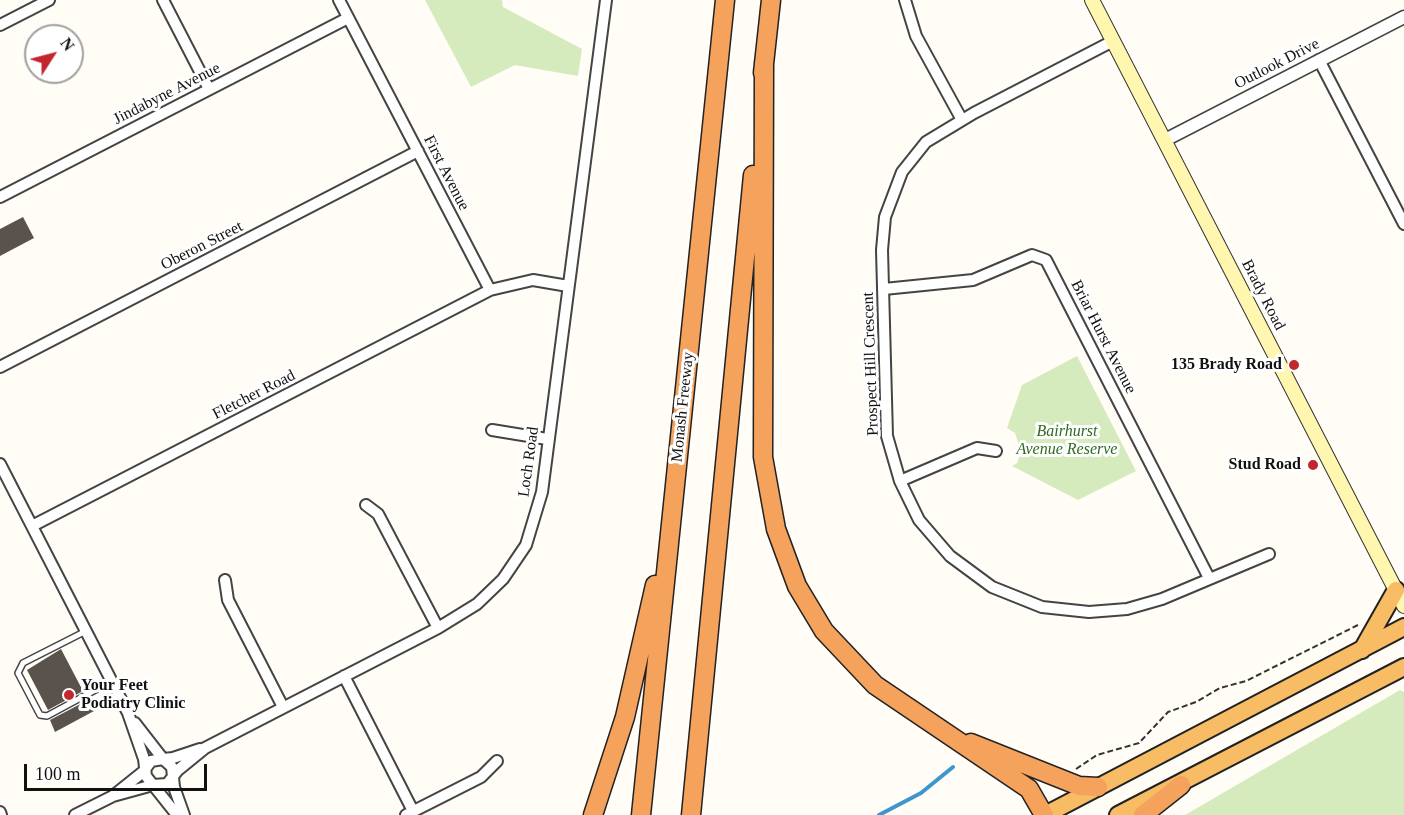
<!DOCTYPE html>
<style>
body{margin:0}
#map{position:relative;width:1404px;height:815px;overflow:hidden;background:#fffdf5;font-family:Georgia,serif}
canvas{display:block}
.north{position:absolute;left:24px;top:24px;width:60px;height:60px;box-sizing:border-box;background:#fff;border:2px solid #a0a0a0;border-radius:50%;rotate:54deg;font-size:16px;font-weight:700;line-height:24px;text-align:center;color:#111}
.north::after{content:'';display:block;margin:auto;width:21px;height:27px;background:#c4262e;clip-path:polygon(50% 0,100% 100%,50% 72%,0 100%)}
.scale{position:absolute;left:24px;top:764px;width:183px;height:27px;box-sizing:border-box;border:3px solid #111;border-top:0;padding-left:8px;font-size:18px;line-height:21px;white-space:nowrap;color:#111;-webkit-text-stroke:4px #fff;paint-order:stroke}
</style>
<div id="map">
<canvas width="1404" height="815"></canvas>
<div class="north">N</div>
<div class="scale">100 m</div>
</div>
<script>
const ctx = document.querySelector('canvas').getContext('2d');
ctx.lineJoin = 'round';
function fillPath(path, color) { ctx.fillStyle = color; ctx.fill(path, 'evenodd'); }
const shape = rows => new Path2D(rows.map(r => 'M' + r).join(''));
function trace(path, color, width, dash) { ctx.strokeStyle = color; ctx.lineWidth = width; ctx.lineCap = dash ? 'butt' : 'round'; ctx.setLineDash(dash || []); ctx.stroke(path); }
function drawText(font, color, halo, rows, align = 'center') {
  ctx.font = font + ' Georgia,serif'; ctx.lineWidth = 6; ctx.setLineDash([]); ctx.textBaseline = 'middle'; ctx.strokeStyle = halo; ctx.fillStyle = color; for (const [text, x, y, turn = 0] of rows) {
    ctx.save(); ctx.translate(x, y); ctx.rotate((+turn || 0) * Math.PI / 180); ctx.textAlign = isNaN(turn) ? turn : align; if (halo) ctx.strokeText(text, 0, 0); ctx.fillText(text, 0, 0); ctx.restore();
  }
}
fillPath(shape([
 [425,0,502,0,503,7,582,49,578,76,515,65,471,87],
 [1077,356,1136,471,1078,500,1012,466,1017,463,1021,452,1015,433,1007,428,1022,385],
 [1400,690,1404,692,1404,815,1185,815]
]), '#d5ebbd');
trace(shape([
 [879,815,921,793,953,767]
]), '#3f96cf', 4);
fillPath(shape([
 [23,217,34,238,0,256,0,229],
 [61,649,83,691,48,710,27,670],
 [88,700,94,711,55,732,50,720]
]), '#5a524d');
const service = shape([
 [86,631,23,663,18,673,40,715,47,716,112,681]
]);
const minor = shape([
 [163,0,209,89],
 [339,0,490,290,533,280,568,286],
 [905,0,916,36,962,120],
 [0,25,49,0],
 [1113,41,974,113,926,142,902,172,885,217,882,250,887,436,900,481,919,520,950,556,992,587,1042,607,1089,612,1127,609,1162,599,1269,554],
 [1319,60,1404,224],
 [0,197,348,18],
 [884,289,973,280,1032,255,1046,260,1209,578],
 [0,367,418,151],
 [492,430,547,439],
 [0,464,128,713,144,759,146,776,153,785,167,784,178,770,205,748,438,628,477,604,503,579,526,545,542,492,606,0],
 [900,481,977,448,996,451],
 [366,505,378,514,438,628],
 [32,526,490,290],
 [225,580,228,600,283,707],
 [344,676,413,811],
 [135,723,163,759,173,758,200,749],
 [113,796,143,772,151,761,163,759,172,767,174,787,184,815],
 [0,812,1,815],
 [75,815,113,796,153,785,177,815],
 [406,815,481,777,497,761]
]);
const tertiary = shape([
 [1165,140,1404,17]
]);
const secondary = shape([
 [1092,0,1404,606]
]);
const trunk = shape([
 [1362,650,1396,590],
 [1045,815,1404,627],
 [1118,815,1404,667]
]);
const motorway = shape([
 [764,62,763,457,776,529,797,586,824,631,875,685,1029,789,1044,815],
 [763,73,771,0],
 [971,743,1079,786,1098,787],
 [593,815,625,717,655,585],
 [641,815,725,0],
 [691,815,753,175],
 [1143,815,1181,785]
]);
trace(service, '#444', 8);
trace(minor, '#444', 14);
trace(tertiary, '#444', 15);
trace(secondary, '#333', 16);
trace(trunk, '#222', 20);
trace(motorway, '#222', 21);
trace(shape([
 [1076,769,1097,755,1139,743,1168,712,1196,702,1220,688,1246,681,1358,625]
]), '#333', 2, [6, 3]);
trace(service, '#fff', 5);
trace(minor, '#fff', 10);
trace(tertiary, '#fff', 12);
trace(secondary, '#fff6b0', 14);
trace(trunk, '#f7bc64', 16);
trace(motorway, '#f5a25d', 18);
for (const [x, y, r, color] of [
 [1294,365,6,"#c4262e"],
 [1313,465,6,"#c4262e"],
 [69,695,6,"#c4262e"]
]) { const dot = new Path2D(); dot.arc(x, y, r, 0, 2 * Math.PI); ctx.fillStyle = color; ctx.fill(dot); trace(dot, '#fff', 2); }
drawText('16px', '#111', '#fff', [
 ["Outlook Drive",1277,64,-27],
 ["Jindabyne Avenue",167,94,-27],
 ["First Avenue",446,173,63],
 ["Oberon Street",202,246,-27],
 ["Brady Road",1263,295,63],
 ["Briar Hurst Avenue",1103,337,63],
 ["Prospect Hill Crescent",871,364,-92],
 ["Fletcher Road",254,395,-27],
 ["Monash Freeway",683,407,-84],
 ["Loch Road",529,462,-82]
]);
drawText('bold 16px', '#111', '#fff', [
 ["135 Brady Road",1282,365],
 ["Stud Road",1301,465],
 ["Your Feet",81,686,"left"],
 ["Podiatry Clinic",81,704,"left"]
], 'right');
drawText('italic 16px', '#2f6b1f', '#fff', [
 ["Bairhurst",1067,432],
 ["Avenue Reserve",1067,450]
]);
</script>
